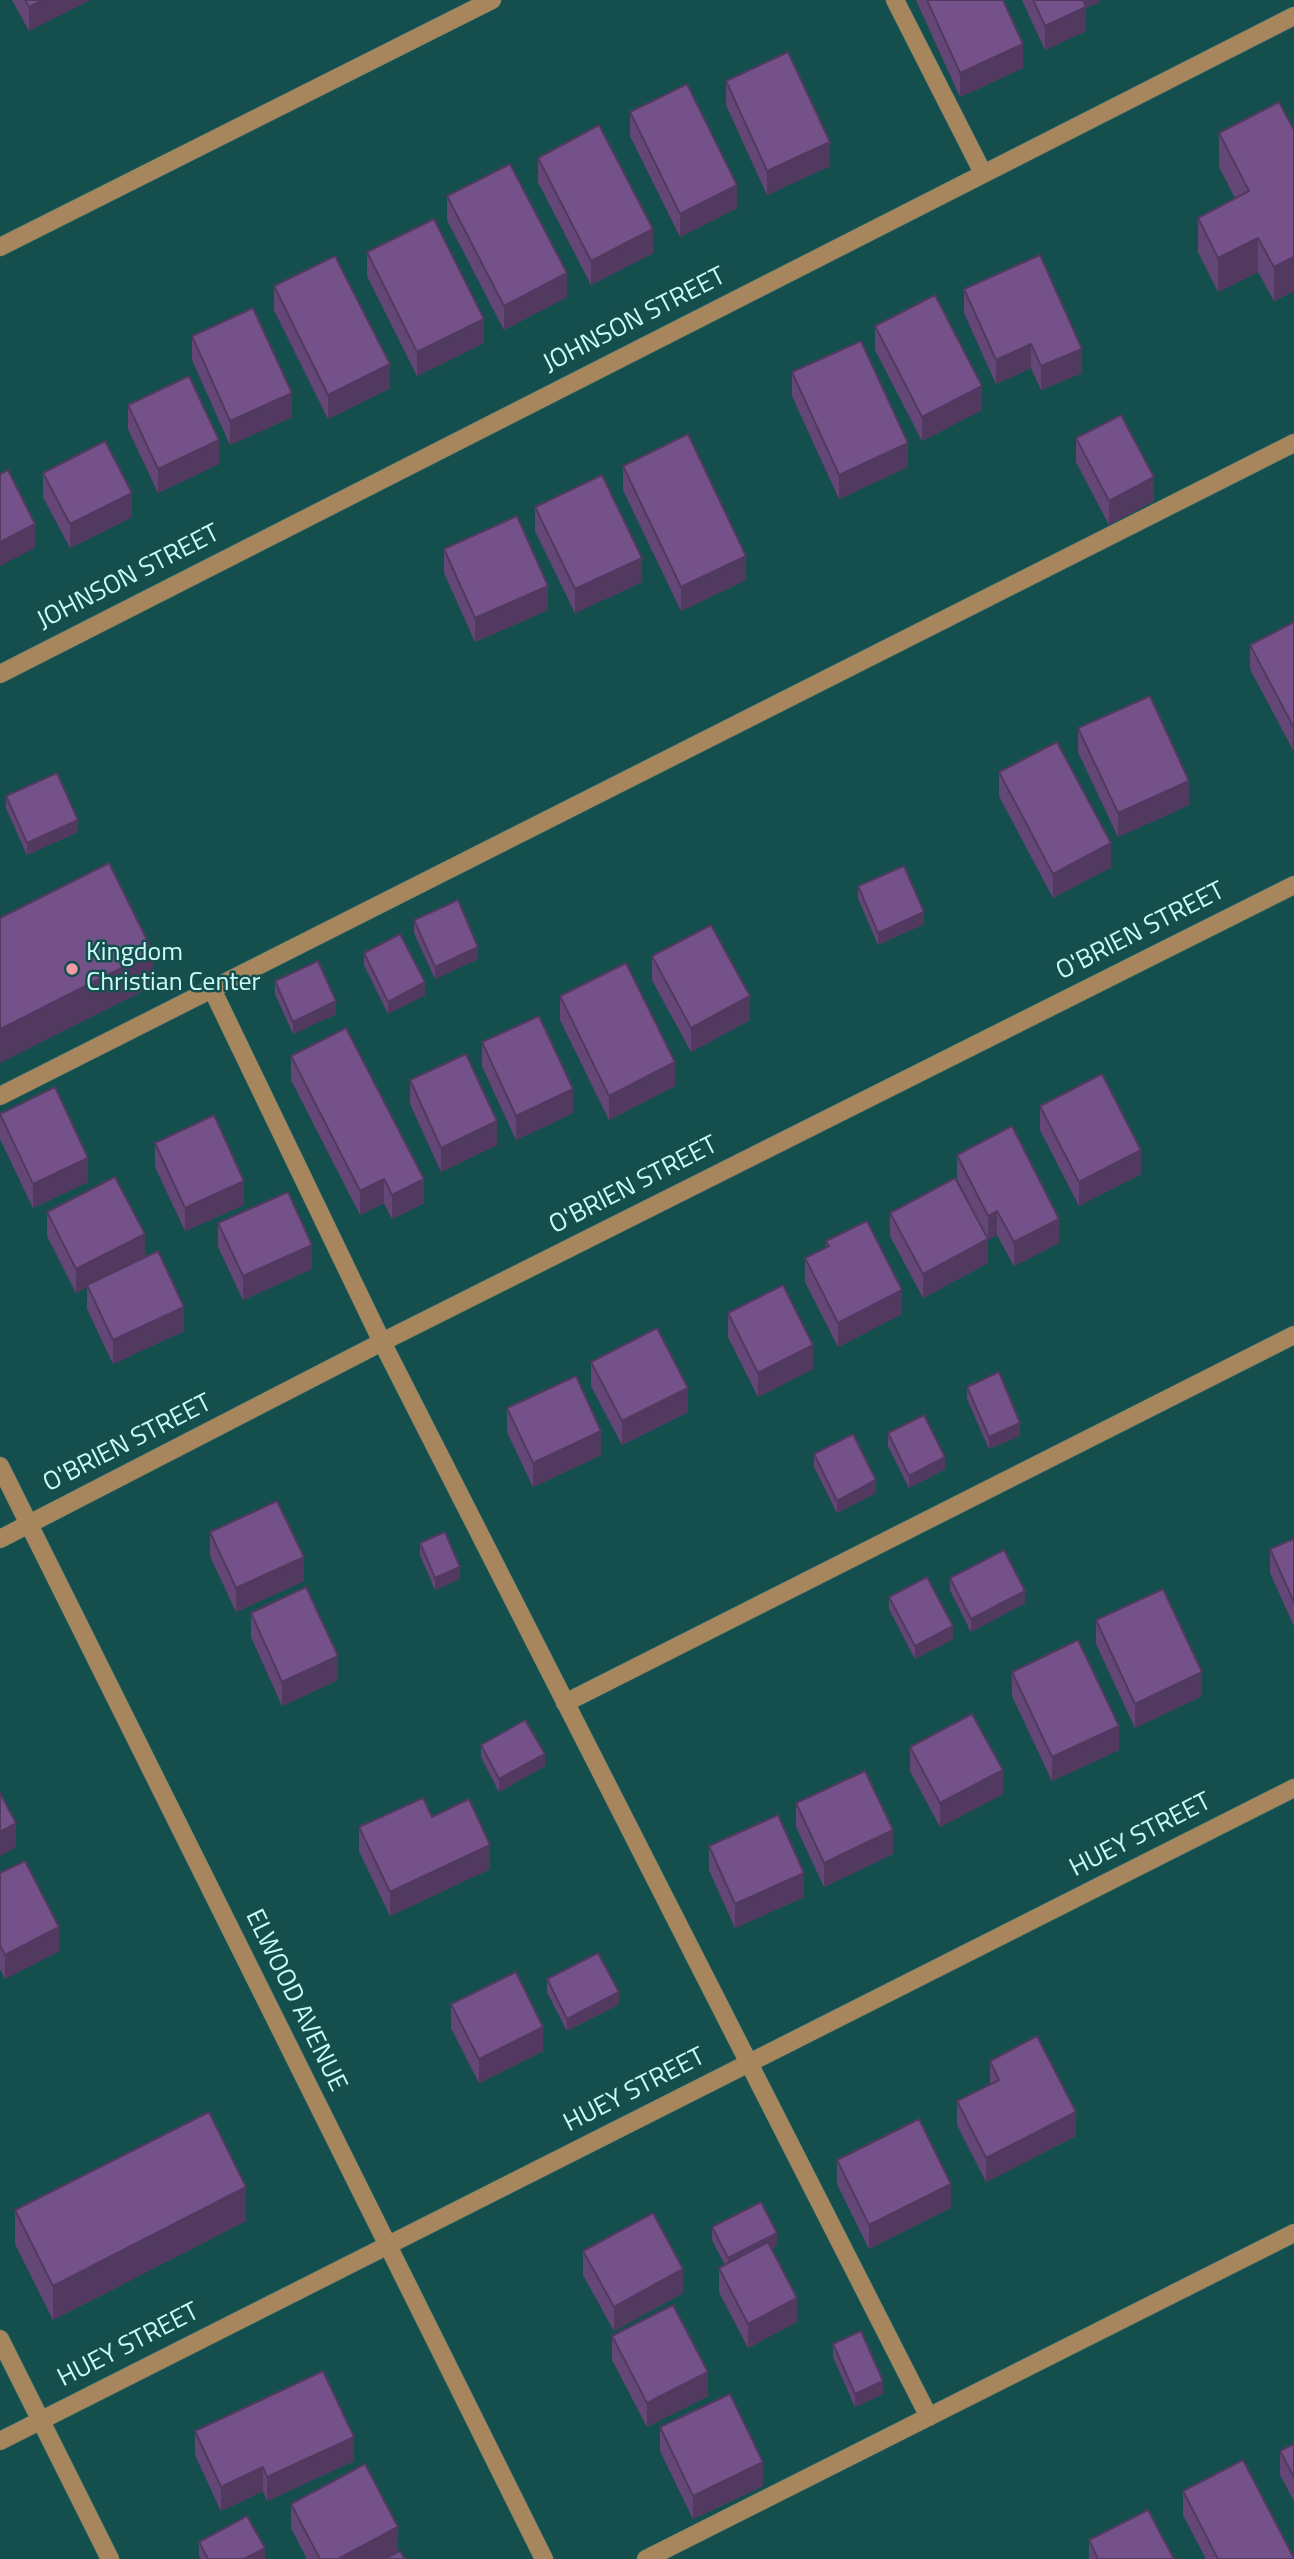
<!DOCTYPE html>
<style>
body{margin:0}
canvas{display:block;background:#154f4d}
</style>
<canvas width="1294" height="2559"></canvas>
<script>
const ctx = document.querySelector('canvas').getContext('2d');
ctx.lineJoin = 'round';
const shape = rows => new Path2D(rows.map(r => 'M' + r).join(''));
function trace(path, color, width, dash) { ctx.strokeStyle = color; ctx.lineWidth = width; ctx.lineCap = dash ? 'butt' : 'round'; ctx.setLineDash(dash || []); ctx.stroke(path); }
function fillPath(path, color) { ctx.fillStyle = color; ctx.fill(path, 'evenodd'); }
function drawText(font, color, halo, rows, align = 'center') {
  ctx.font = font + ' "Titillium Web",sans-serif'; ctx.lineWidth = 5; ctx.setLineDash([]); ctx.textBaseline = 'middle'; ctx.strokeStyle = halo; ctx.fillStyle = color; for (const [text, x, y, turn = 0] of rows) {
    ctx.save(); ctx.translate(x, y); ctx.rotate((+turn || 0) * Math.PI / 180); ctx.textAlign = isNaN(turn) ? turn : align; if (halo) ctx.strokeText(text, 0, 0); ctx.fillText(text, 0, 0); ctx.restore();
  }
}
const minor = shape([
 [895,0,983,173],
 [0,247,492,0],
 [0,674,1294,16],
 [212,989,382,1342,929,2417],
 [0,1096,1294,443],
 [0,1466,544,2559],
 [0,1539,382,1342,1294,885],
 [565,1703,1294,1335],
 [0,2339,110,2559],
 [0,2441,1294,1788],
 [646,2559,1294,2233]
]);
trace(minor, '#366e6c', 19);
trace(minor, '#a7865e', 18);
fillPath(shape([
 [12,0,90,0,29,31],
 [916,0,1003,0,1023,68,960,97],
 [1022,0,1100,0,1100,2,1086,8,1086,31,1045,50],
 [726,81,830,166,767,195,726,105],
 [630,112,737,208,680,237,630,136],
 [1294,130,1294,291,1274,301,1258,272,1218,292,1198,252,1198,218,1235,198,1219,167,1219,133],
 [538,158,653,253,591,285,538,182],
 [447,196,567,297,504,330,447,220],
 [367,252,484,343,417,376,367,276],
 [274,286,390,388,328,419,274,310],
 [964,289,1082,373,1041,390,1031,368,996,384,964,313],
 [875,326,982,410,922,441,875,350],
 [192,336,292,417,230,445,192,360],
 [792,372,908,467,839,499,792,396],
 [128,405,219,464,158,493,128,429],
 [1076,438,1154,501,1109,525,1076,462],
 [623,466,746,580,681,611,623,490],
 [43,473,132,517,70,548,43,497],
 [535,507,642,582,575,613,535,531],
 [444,549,548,610,475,642,444,573],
 [1294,622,1294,749,1293,750,1250,669,1250,645],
 [1078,728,1189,805,1118,837,1078,752],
 [999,772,1111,867,1053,898,999,796],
 [6,796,78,832,27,855,6,808],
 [858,886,924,924,878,945,858,898],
 [414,920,478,959,435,979,414,933],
 [364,953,425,995,388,1014,364,965],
 [652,956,750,1020,691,1052,652,980],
 [275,981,336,1014,293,1034,275,994],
 [560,996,675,1086,609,1120,560,1020],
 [482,1042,573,1113,516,1140,482,1066],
 [291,1056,424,1203,392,1219,384,1203,360,1215,291,1080],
 [410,1080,497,1145,441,1172,410,1104],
 [1040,1106,1141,1174,1079,1206,1040,1130],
 [0,1114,88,1182,33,1208,0,1139],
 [155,1143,244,1205,185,1231,155,1167],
 [957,1155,1059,1243,1014,1266,997,1235,988,1240,957,1179],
 [47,1212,145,1257,184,1331,113,1364,87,1309,87,1287,76,1293,47,1236],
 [890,1213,988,1263,923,1298,890,1236],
 [218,1223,312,1269,243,1300,218,1247],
 [826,1241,902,1314,838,1347,805,1282,805,1258,826,1247],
 [728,1313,813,1369,758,1397,728,1337],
 [591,1362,688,1412,622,1445,591,1386],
 [967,1387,1020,1436,989,1449,967,1399],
 [507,1408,601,1455,533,1487,507,1432],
 [888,1433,945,1469,909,1488,888,1446],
 [814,1454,876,1493,837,1513,814,1467],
 [210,1532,304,1581,236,1612,210,1556],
 [1294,1539,1294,1626,1270,1573,1270,1549],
 [420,1543,460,1579,435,1590,420,1555],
 [950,1578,1025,1603,971,1632,950,1590],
 [889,1597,953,1639,915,1659,889,1609],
 [251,1613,338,1680,282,1706,251,1637],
 [1096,1620,1202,1696,1135,1728,1096,1644],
 [1012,1672,1119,1750,1052,1781,1012,1696],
 [481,1745,545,1766,499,1792,481,1757],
 [910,1747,1003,1794,940,1827,910,1771],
 [796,1803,893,1854,824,1887,796,1827],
 [432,1817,490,1869,390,1916,359,1851,359,1827],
 [709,1846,804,1897,735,1928,709,1870],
 [0,1873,59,1951,5,1979,0,1969],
 [547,1979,619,2004,567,2031,547,1992],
 [451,2004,543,2051,479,2083,451,2028],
 [990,2061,1076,2136,986,2182,957,2125,957,2101,990,2084],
 [837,2160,951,2208,869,2249,837,2184],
 [15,2210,246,2221,53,2320,15,2244],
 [712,2227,777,2245,771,2249,797,2322,748,2348,719,2292,719,2268,725,2265,712,2240],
 [583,2251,683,2293,614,2331,583,2275],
 [612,2336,708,2396,647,2427,612,2360],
 [833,2344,883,2394,855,2407,833,2357],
 [660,2427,763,2486,693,2519,660,2451],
 [195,2431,354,2461,267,2501,263,2491,221,2511,195,2455],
 [1294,2444,1294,2501,1280,2475,1280,2451],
 [1183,2491,1294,2559,1206,2559,1183,2515],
 [291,2504,398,2551,383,2559,307,2559,291,2528],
 [1089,2540,1174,2559,1089,2559],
 [199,2542,265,2559,201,2559,199,2555]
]), '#644776');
fillPath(shape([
 [43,0,90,0,29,31,29,7],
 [1077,0,1100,0,1100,2,1086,8,1086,31,1045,50,1045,26],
 [1023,44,1023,68,960,97,960,73],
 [830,142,830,166,767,195,767,171],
 [737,185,737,208,680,237,680,214],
 [653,229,653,253,591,285,591,261],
 [1258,238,1258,272,1218,292,1218,258],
 [1294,257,1294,291,1274,301,1274,267],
 [567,273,567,297,504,330,504,306],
 [484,319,484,343,417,376,417,352],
 [1031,344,1031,368,996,384,996,360],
 [1082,349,1082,373,1041,390,1041,366],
 [390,364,390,388,328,419,328,395],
 [982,386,982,410,922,441,922,417],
 [292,393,292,417,230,445,230,421],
 [219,440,219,464,158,493,158,469],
 [908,443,908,467,839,499,839,475],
 [1154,477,1154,501,1109,525,1109,501],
 [132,493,132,517,70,548,70,524],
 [35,524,35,548,0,566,0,542],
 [746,556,746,580,681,611,681,587],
 [642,558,642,582,575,613,575,589],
 [548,586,548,610,475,642,475,618],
 [1294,725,1294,749,1293,750,1293,726],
 [1189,781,1189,805,1118,837,1118,813],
 [78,820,78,832,27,855,27,843],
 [1111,843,1111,867,1053,898,1053,874],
 [924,912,924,924,878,945,878,933],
 [478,947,478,959,435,979,435,967],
 [153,952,153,986,0,1063,0,1029],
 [425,982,425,995,388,1014,388,1002],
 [750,996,750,1020,691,1052,691,1028],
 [336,1001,336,1014,293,1034,293,1022],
 [675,1062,675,1086,609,1120,609,1096],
 [573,1089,573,1113,516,1140,516,1116],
 [497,1121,497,1145,441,1172,441,1148],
 [1141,1150,1141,1174,1079,1206,1079,1182],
 [88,1158,88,1182,33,1208,33,1184],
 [384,1179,384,1203,360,1215,360,1191],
 [424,1179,424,1203,392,1219,392,1195],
 [244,1181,244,1205,185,1231,185,1208],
 [997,1211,997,1235,988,1240,988,1216],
 [1059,1219,1059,1243,1014,1266,1014,1242],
 [145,1234,145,1258,87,1285,87,1287,76,1293,76,1269],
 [988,1239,988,1263,923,1298,923,1274],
 [312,1245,312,1269,243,1300,243,1276],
 [902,1290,902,1314,838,1347,838,1323],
 [184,1307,184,1331,113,1364,113,1340],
 [813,1345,813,1369,758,1397,758,1373],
 [688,1388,688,1412,622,1445,622,1421],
 [1020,1423,1020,1436,989,1449,989,1437],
 [601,1431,601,1455,533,1487,533,1463],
 [945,1457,945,1469,909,1488,909,1476],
 [876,1480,876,1493,837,1513,837,1501],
 [304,1557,304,1581,236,1612,236,1588],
 [460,1567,460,1579,435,1590,435,1578],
 [1025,1591,1025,1603,971,1632,971,1619],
 [953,1626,953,1639,915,1659,915,1646],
 [338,1656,338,1680,282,1706,282,1682],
 [1202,1672,1202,1696,1135,1728,1135,1704],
 [1119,1726,1119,1750,1052,1781,1052,1757],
 [545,1754,545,1766,499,1792,499,1779],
 [1003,1770,1003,1794,940,1827,940,1803],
 [16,1823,16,1847,0,1856,0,1832],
 [893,1830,893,1854,824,1887,824,1863],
 [490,1845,490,1869,390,1916,390,1892],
 [804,1873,804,1897,735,1928,735,1904],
 [59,1927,59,1951,5,1979,5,1955],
 [619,1992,619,2004,567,2031,567,2019],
 [543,2027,543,2051,479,2083,479,2059],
 [1076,2112,1076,2136,986,2182,986,2158],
 [951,2184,951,2208,869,2249,869,2225],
 [246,2187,246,2221,53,2320,53,2286],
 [777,2233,777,2245,728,2271,728,2258],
 [683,2269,683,2293,614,2331,614,2307],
 [797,2298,797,2322,748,2348,748,2324],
 [708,2372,708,2396,647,2427,647,2403],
 [883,2381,883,2394,855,2407,855,2394],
 [354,2437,354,2461,267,2501,267,2477],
 [763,2462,763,2486,693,2519,693,2496],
 [263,2467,263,2491,221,2511,221,2487],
 [398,2527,398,2551,383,2559,338,2559],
 [265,2548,265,2559,244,2559]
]), '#513960');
const building = shape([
 [25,0,43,0,29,7,25,0],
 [927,0,1003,0,1023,44,960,73,927,0],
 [1033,0,1083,0,1086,7,1045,26,1033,0],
 [788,52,830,142,767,171,726,81,788,52],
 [687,84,737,185,680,214,630,112,687,84],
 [1279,102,1294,130,1294,257,1274,267,1258,238,1218,258,1198,218,1249,191,1219,133,1279,102],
 [599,125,653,229,591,261,538,158,599,125],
 [510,164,567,273,504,306,447,196,510,164],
 [434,219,484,319,417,352,367,252,434,219],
 [1040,255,1082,349,1041,366,1031,344,996,360,964,289,1040,255],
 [335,256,390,364,328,395,274,286,335,256],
 [935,295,982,386,922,417,875,326,935,295],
 [253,308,292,393,230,421,192,336,253,308],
 [861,341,908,443,839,475,792,372,861,341],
 [189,376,219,440,158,469,128,405,189,376],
 [1121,415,1154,477,1109,501,1076,438,1121,415],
 [688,434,746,556,681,587,623,466,688,434],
 [105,441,132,493,70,524,43,473,105,441],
 [8,470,35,524,0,542,0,474,8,470],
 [602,475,642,558,575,589,535,507,602,475],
 [517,516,548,586,475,618,444,549,517,516],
 [1294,622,1294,725,1293,726,1250,645,1294,622],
 [1150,696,1189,781,1118,813,1078,728,1150,696],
 [1057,742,1111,843,1053,874,999,772,1057,742],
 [57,773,78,820,27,843,6,796,57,773],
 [109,863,153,952,0,1029,0,918,109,863],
 [904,866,924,912,878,933,858,886,904,866],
 [458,900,478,947,435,967,414,920,458,900],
 [711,925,750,996,691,1028,652,956,711,925],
 [400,934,425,982,388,1002,364,953,400,934],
 [318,961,336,1001,293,1022,275,981,318,961],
 [626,963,675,1062,609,1096,560,996,626,963],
 [539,1016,573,1089,516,1116,482,1042,539,1016],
 [346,1028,424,1179,392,1195,384,1179,360,1191,291,1056,346,1028],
 [466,1054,497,1121,441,1148,410,1080,466,1054],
 [1102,1074,1141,1150,1079,1182,1040,1106,1102,1074],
 [55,1087,88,1158,33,1184,0,1114,55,1087],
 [214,1115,244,1181,185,1208,155,1143,214,1115],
 [1012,1126,1059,1219,1014,1242,997,1211,988,1216,957,1155,1012,1126],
 [115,1177,145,1234,76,1269,47,1212,115,1177],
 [955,1178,988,1239,923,1274,890,1213,955,1178],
 [288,1192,312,1245,243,1276,218,1223,288,1192],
 [867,1221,902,1290,838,1323,805,1258,829,1246,826,1241,867,1221],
 [158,1251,184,1307,113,1340,87,1285,158,1251],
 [783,1285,813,1345,758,1373,728,1313,783,1285],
 [657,1328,688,1388,622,1421,591,1362,657,1328],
 [999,1372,1020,1423,989,1437,967,1387,999,1372],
 [576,1376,601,1431,533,1463,507,1408,576,1376],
 [924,1415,945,1457,909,1476,888,1433,924,1415],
 [853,1434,876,1480,837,1501,814,1454,853,1434],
 [277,1501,304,1557,236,1588,210,1532,277,1501],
 [445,1532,460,1567,435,1578,420,1543,445,1532],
 [1294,1539,1294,1602,1270,1549,1294,1539],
 [1004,1550,1025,1591,971,1619,950,1578,1004,1550],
 [927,1577,953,1626,915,1646,889,1597,927,1577],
 [306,1587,338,1656,282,1682,251,1613,306,1587],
 [1163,1589,1202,1672,1135,1704,1096,1620,1163,1589],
 [1078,1640,1119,1726,1052,1757,1012,1672,1078,1640],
 [972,1714,1003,1770,940,1803,910,1747,972,1714],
 [525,1720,545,1754,499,1779,481,1745,525,1720],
 [865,1771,893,1830,824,1863,796,1803,865,1771],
 [0,1793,16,1823,0,1832,0,1793],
 [423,1798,432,1817,469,1799,490,1845,390,1892,359,1827,423,1798],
 [778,1815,804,1873,735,1904,709,1846,778,1815],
 [25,1861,59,1927,5,1955,0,1945,0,1873,25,1861],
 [598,1953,619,1992,567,2019,547,1979,598,1953],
 [516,1972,543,2027,479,2059,451,2004,516,1972],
 [1037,2036,1076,2112,986,2158,957,2101,999,2080,990,2061,1037,2036],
 [209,2112,246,2187,53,2286,15,2210,209,2112],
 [919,2119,951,2184,869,2225,837,2160,919,2119],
 [761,2202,777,2233,728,2258,712,2227,761,2202],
 [653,2213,683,2269,614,2307,583,2251,653,2213],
 [768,2242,797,2298,748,2324,719,2268,768,2242],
 [673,2305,708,2372,647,2403,612,2336,673,2305],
 [861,2331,883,2381,855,2394,833,2344,861,2331],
 [323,2371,354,2437,267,2477,263,2467,221,2487,195,2431,323,2371],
 [730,2394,763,2462,693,2496,660,2427,730,2394],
 [1294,2444,1294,2477,1280,2451,1294,2444],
 [1243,2460,1294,2558,1294,2559,1218,2559,1183,2491,1243,2460],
 [365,2464,398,2527,338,2559,320,2559,291,2504,365,2464],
 [1148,2510,1174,2559,1098,2559,1089,2540,1148,2510],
 [247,2516,265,2548,244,2559,208,2559,199,2542,247,2516],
 [400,2551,405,2559,384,2559,400,2551]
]);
fillPath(building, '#745289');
trace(building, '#513960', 2);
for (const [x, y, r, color] of [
 [72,969,7,"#f49aa6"]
]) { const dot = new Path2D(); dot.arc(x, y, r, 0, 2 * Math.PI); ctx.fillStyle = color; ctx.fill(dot); trace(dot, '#154f4d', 2.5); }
drawText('26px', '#cbfbf8', '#154f4d', [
 ["JOHNSON STREET",635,321,-27],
 ["JOHNSON STREET",129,578,-27],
 ["O'BRIEN STREET",1141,932,-27],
 ["O'BRIEN STREET",634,1186,-27],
 ["O'BRIEN STREET",128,1444,-27],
 ["HUEY STREET",1141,1836,-27],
 ["ELWOOD AVENUE",295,2001,64],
 ["HUEY STREET",635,2091,-27],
 ["HUEY STREET",129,2346,-27]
]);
drawText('26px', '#cbfbf8', '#154f4d', [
 ["Kingdom",86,954],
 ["Christian Center",86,984]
], 'left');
</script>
